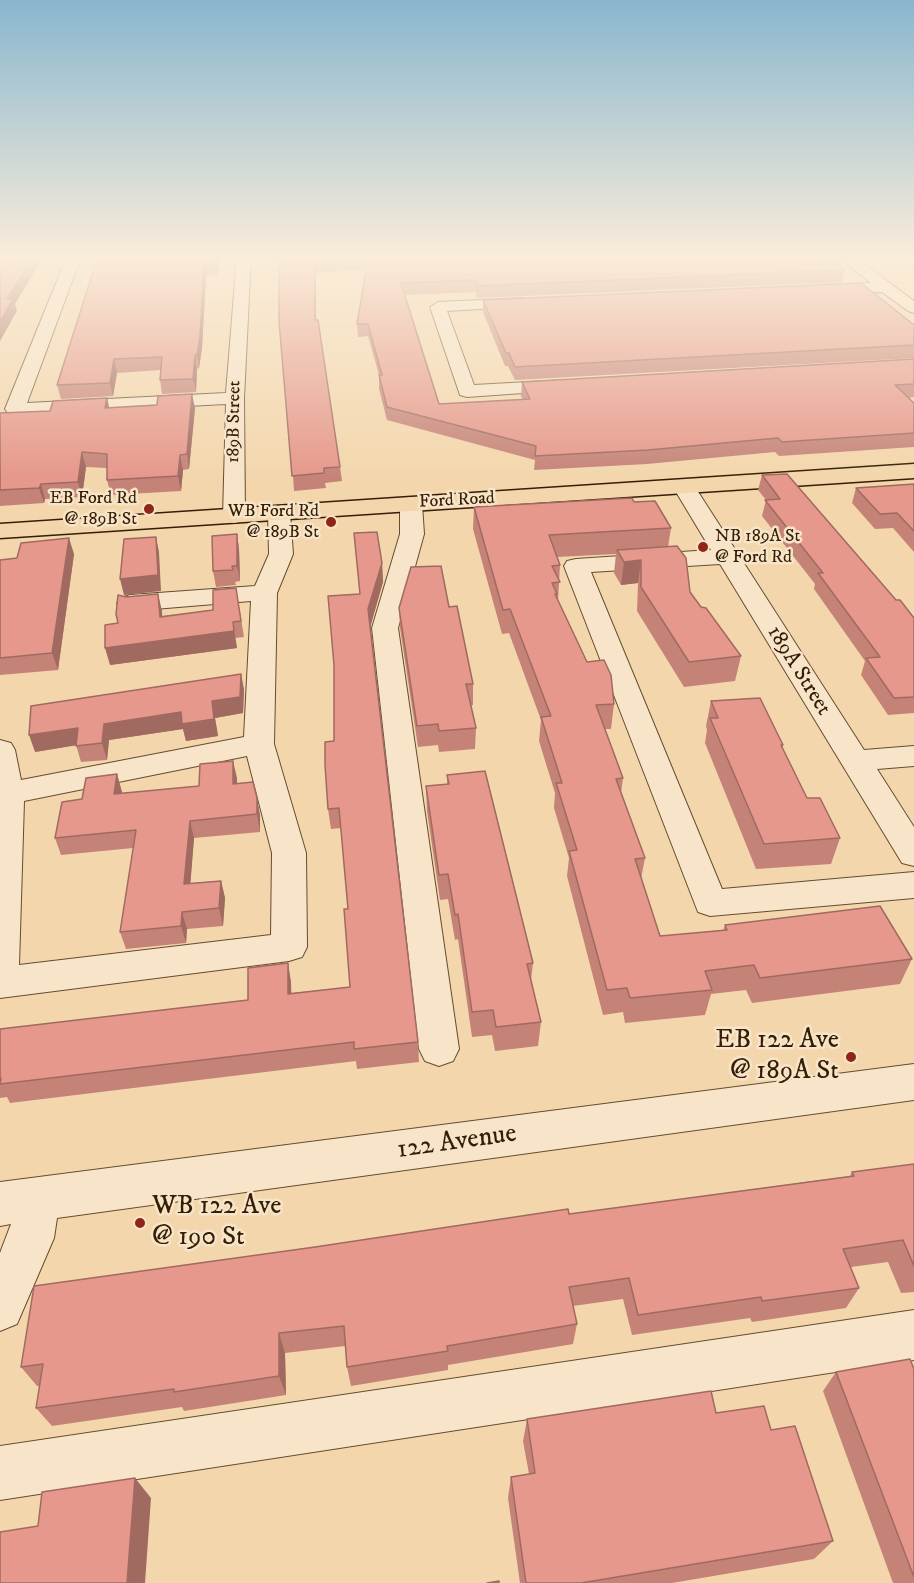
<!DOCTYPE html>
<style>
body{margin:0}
canvas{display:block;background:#f3d6ac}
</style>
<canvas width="914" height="1583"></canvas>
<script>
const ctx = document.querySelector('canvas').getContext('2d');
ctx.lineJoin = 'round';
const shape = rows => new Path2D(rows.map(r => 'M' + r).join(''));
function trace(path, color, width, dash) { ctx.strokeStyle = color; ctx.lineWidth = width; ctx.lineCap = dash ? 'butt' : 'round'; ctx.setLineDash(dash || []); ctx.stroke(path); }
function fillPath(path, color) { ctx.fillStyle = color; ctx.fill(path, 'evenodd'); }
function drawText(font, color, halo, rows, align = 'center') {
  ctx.font = font + ' "IM FELL DW Pica",serif'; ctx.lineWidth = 5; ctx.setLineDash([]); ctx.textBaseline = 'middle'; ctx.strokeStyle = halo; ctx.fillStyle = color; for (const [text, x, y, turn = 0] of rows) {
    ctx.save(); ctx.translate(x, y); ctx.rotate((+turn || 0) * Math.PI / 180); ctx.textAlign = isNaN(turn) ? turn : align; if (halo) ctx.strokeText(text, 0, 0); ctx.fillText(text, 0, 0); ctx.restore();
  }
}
const minor = shape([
 [78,256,190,256,183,260,78,265,27,403,226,393,237,256,251,256,244,398,245,516,242,521,234,523,226,521,223,516,226,404,15,415,8,413,5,409,65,261,67,258,78,256],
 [837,256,854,256,891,284,914,301,914,313,908,311,882,292,818,293,815,290,818,287,823,285,871,283,837,256],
 [525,298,533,303,531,306,447,311,474,385,565,380,571,381,574,385,571,389,565,390,467,397,460,395,430,307,438,302,525,298],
 [684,481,692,482,695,487,864,750,914,746,914,766,877,769,914,827,914,866,902,863,720,564,591,572,722,889,914,872,914,898,710,916,698,912,564,566,567,561,576,559,711,550,673,487,676,482,684,481],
 [411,497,419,499,422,504,424,534,398,628,459,1049,453,1061,439,1066,425,1061,419,1049,372,628,400,534,400,504,403,499,411,497],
 [279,506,287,508,290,513,293,554,277,593,274,744,306,853,307,947,302,957,289,961,0,998,0,740,11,743,15,750,21,780,244,737,251,601,130,611,121,608,117,603,121,598,130,595,255,586,269,554,268,513,271,508,279,506],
 [247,756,272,853,271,935,19,965,24,801,247,756],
 [914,1064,914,1100,57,1218,54,1238,17,1324,0,1331,0,1253,11,1224,0,1226,0,1182,914,1064],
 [914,1310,914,1360,0,1500,0,1446,914,1310]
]);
const major = shape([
 [914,464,914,478,0,538,0,524,914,464]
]);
trace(minor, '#644d2e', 2);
trace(major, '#341f04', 3);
fillPath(minor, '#f7e4c9');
fillPath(major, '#f3d6ac');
fillPath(shape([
 [98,256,219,256,218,275,206,276,202,348,199,368,197,369,196,392,162,394,160,380,161,370,117,373,113,396,61,399,57,385],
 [279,256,845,270,842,282,477,298,475,292,404,295,439,404,523,400,521,396,522,382,914,359,914,397,908,398,914,403,914,447,779,456,775,452,647,464,534,470,535,460,387,420,379,389,379,375,368,336,358,337,357,324,366,270,316,273,316,320,340,467,342,481,325,483,326,488,294,491],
 [483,300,914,325,914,358,515,380,508,366,505,366,483,312],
 [107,398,109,408,195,408,189,469,183,470,181,491,111,495,107,480,107,468,86,467,82,497,45,499,44,503,0,506,0,413,50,411],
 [762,475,914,618,914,713,888,715,861,675,865,661,814,589,815,584,762,516,766,500,758,490],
 [914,484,914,552,893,528,875,529,852,503,856,488],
 [634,502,671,528,668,547,690,592,701,607,741,656,735,681,684,687,637,611,638,583,621,585,614,573,616,554,557,557,560,565,558,602,587,662,614,704,611,729,605,729,623,778,621,793,645,858,641,879,660,936,723,931,725,925,912,959,900,984,752,1003,746,990,711,994,705,1015,625,1023,623,1012,603,1015,567,876,569,858,554,808,555,793,539,741,541,720,509,633,502,634,473,529,474,507],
 [237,534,239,549,240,581,235,582,236,585,216,587,213,571],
 [74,554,58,670,0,675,0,560],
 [382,563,383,582,370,626,418,1042,419,1062,357,1069,356,1061,10,1103,7,1097,0,1098,0,1029,248,1000,288,963,291,983,291,993,350,987,348,909,341,828,331,829,328,809,334,741,359,594],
 [236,588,244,637,235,638,237,648,110,665,118,623,126,597,162,611,162,616,213,610],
 [449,607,473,684,473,705,470,705,476,728,475,749,439,752,438,745,418,747,400,628,399,608],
 [241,674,244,690,243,713,215,718,218,736,186,741,183,729,109,740,107,760,81,762,76,745,35,752],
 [711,701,783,745,782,748,807,798,840,838,831,864,756,869,705,743,707,730,706,726],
 [117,774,122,793,199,786,237,778,237,783,257,798,260,816,260,832,194,838,190,884,221,881,225,898,223,926,187,929,186,943,126,949,120,932,133,848,61,855,55,838,82,799],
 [447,775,533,963,531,981,541,1022,538,1046,495,1051,492,1035,472,1037,458,939,455,940,448,899,440,900,427,811,426,786,447,784],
 [914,1164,914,1292,901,1293,888,1262,851,1267,859,1288,846,1308,752,1322,750,1318,632,1335,623,1299,573,1306,577,1324,573,1344,448,1365,448,1370,351,1386,347,1367,345,1346,285,1353,286,1395,184,1411,182,1407,52,1426,36,1408,40,1386,37,1386,21,1367,569,1214,850,1176,852,1172],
 [914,1369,914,1583,893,1583,823,1391,836,1372],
 [716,1413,771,1430,833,1541,814,1559,672,1583,520,1583,508,1498,511,1477,529,1474,523,1441,527,1419]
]), '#c58378');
fillPath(shape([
 [34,256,44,256,15,304,17,311,0,341,0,322,7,299],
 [217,256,219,256,218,275,216,264],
 [315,261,316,273,316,332,315,320],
 [204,264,206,276,202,348,199,368,197,355],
 [195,355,197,369,196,392,193,379],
 [114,359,117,373,113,396,110,383],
 [192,394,195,408,189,469,187,454],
 [107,398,110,412,105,408],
 [82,452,86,467,82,497,78,482],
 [180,455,183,470,181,491,178,476],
 [41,484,45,499,44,503,39,488],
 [237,534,239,549,240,581,237,566],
 [156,537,159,552,161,591,124,595,120,579],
 [69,538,74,554,58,670,52,653],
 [641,560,638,583,621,585,624,562],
 [382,563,383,582,370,628,368,609],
 [158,594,162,611,163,633,160,617],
 [233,622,237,648,110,665,105,648],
 [241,674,244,690,243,713,215,718,218,736,186,741,183,729,109,740,107,760,102,743,104,724,212,701],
 [78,728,84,744,35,752,29,735],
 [233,761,237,778,236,801,233,784],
 [117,774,122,792,119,811,114,794],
 [257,798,260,816,260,832,257,814],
 [190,821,194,838,189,902,184,884],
 [221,881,225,898,223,926,219,908],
 [182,912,187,929,186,943,181,926],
 [288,963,291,983,292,1013,288,994],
 [279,1333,285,1353,286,1395,279,1376],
 [135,1478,151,1498,145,1583,127,1583]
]), '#a06a61');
const building = shape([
 [0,256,34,256,7,299,13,299,0,322,0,256],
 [98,256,217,256,216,264,204,264,200,336,197,355,195,355,193,379,160,380,162,357,114,359,110,383,57,385,98,256],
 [279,256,827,256,845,270,478,286,475,280,401,283,439,404,530,399,522,382,914,359,914,384,895,385,914,403,914,433,782,442,778,438,648,450,535,456,536,446,387,407,379,375,382,375,368,324,357,324,368,259,315,261,315,320,318,320,340,467,324,468,324,473,292,476,279,321,279,256],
 [861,283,914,325,914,345,515,367,509,353,506,353,483,300,861,283],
 [192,394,187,454,180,455,178,476,107,480,107,454,82,452,78,482,41,484,39,488,0,490,0,413,50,411,53,401,107,398,105,408,157,405,158,396,192,394],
 [787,474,896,600,900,600,914,618,914,697,894,698,866,658,880,657,818,573,823,573,765,500,780,499,762,475,787,474],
 [914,484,914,531,897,513,880,514,856,488,914,484],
 [632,498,634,502,655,501,671,528,549,535,560,565,552,566,560,582,552,583,557,594,555,594,587,662,604,660,611,675,614,704,596,705,623,778,616,779,645,858,635,859,660,936,727,930,725,925,880,906,912,959,760,978,754,965,705,971,712,990,630,998,627,988,607,990,569,851,577,850,556,783,562,783,541,717,551,716,510,609,503,610,474,507,632,498],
 [377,532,382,563,368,609,418,1042,354,1049,354,1042,0,1084,1,1078,0,1078,0,1029,248,1000,248,968,288,963,288,994,350,987,344,909,348,909,339,808,328,809,325,765,325,742,334,741,334,665,328,596,360,594,354,533,377,532],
 [237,534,237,566,232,566,233,570,213,571,212,536,237,534],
 [156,537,158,575,120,579,124,539,156,537],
 [69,538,52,653,0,658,0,560,17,558,21,543,69,538],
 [677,546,686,558,690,592,701,607,706,608,741,656,689,662,641,587,641,560,624,562,617,550,677,546],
 [441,566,449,607,457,606,473,684,466,684,476,728,439,731,438,724,417,726,399,608,411,567,441,566],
 [236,588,241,621,233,622,234,631,105,648,105,625,118,623,116,614,118,595,126,597,158,594,160,617,213,610,213,590,236,588],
 [241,674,240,697,212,701,214,719,182,724,181,712,104,724,102,743,76,746,78,728,29,735,31,706,241,674],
 [760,698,783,745,781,745,807,798,820,798,840,838,764,844,710,718,718,718,711,701,760,698],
 [233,761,233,784,253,782,257,798,257,814,190,821,184,884,221,881,219,908,182,912,181,926,120,932,136,830,55,838,62,802,82,799,86,778,117,774,114,794,199,786,200,764,233,761],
 [485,771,533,963,527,964,541,1022,496,1027,493,1010,472,1012,458,914,455,915,448,874,439,875,426,786,449,784,447,775,485,771],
 [914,1164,914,1266,903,1240,843,1249,859,1288,762,1301,761,1297,638,1315,629,1278,569,1287,577,1324,447,1346,448,1351,347,1367,344,1326,279,1333,279,1376,174,1392,174,1389,36,1408,43,1364,21,1367,34,1286,315,1247,568,1209,569,1214,854,1176,852,1172,914,1164],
 [910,1359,914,1369,914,1577,836,1372,910,1359],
 [711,1391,716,1413,764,1406,771,1430,795,1426,833,1541,581,1583,526,1583,511,1477,535,1473,527,1419,711,1391],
 [135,1478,127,1583,0,1583,0,1532,38,1526,42,1492,135,1478],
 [499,1581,499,1583,487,1583,499,1581]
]);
fillPath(building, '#e5988b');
trace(building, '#a06a61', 1.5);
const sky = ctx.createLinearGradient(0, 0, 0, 478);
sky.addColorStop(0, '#89b6ce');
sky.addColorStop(0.54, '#faedda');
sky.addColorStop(1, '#faedda00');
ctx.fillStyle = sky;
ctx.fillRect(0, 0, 914, 478);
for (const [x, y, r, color] of [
 [149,509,6,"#8f2418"],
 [331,522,6,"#8f2418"],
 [703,547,6,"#8f2418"],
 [851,1057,6,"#8f2418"],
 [140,1223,6,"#8f2418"]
]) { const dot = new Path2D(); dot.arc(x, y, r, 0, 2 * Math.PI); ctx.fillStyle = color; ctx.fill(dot); trace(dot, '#f7e4c9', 2); }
drawText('18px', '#341f04', '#f7e4c9', [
 ["189B Street",235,422,-89],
 ["Ford Road",457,501,-3]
]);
drawText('18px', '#341f04', '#f7e4c9', [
 ["EB Ford Rd",137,499],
 ["@ 189B St",137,520],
 ["WB Ford Rd",319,512],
 ["@ 189B St",319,533],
 ["NB 189A St",715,537,"left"],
 ["@ Ford Rd",715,558,"left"]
], 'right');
drawText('22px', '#341f04', '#f7e4c9', [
 ["189A Street",798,671,58]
]);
drawText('27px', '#341f04', '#f7e4c9', [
 ["EB 122 Ave",839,1041],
 ["@ 189A St",839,1072],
 ["WB 122 Ave",152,1207,"left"],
 ["@ 190 St",152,1238,"left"]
], 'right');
drawText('27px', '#341f04', '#f7e4c9', [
 ["122 Avenue",457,1143,-8]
]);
</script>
